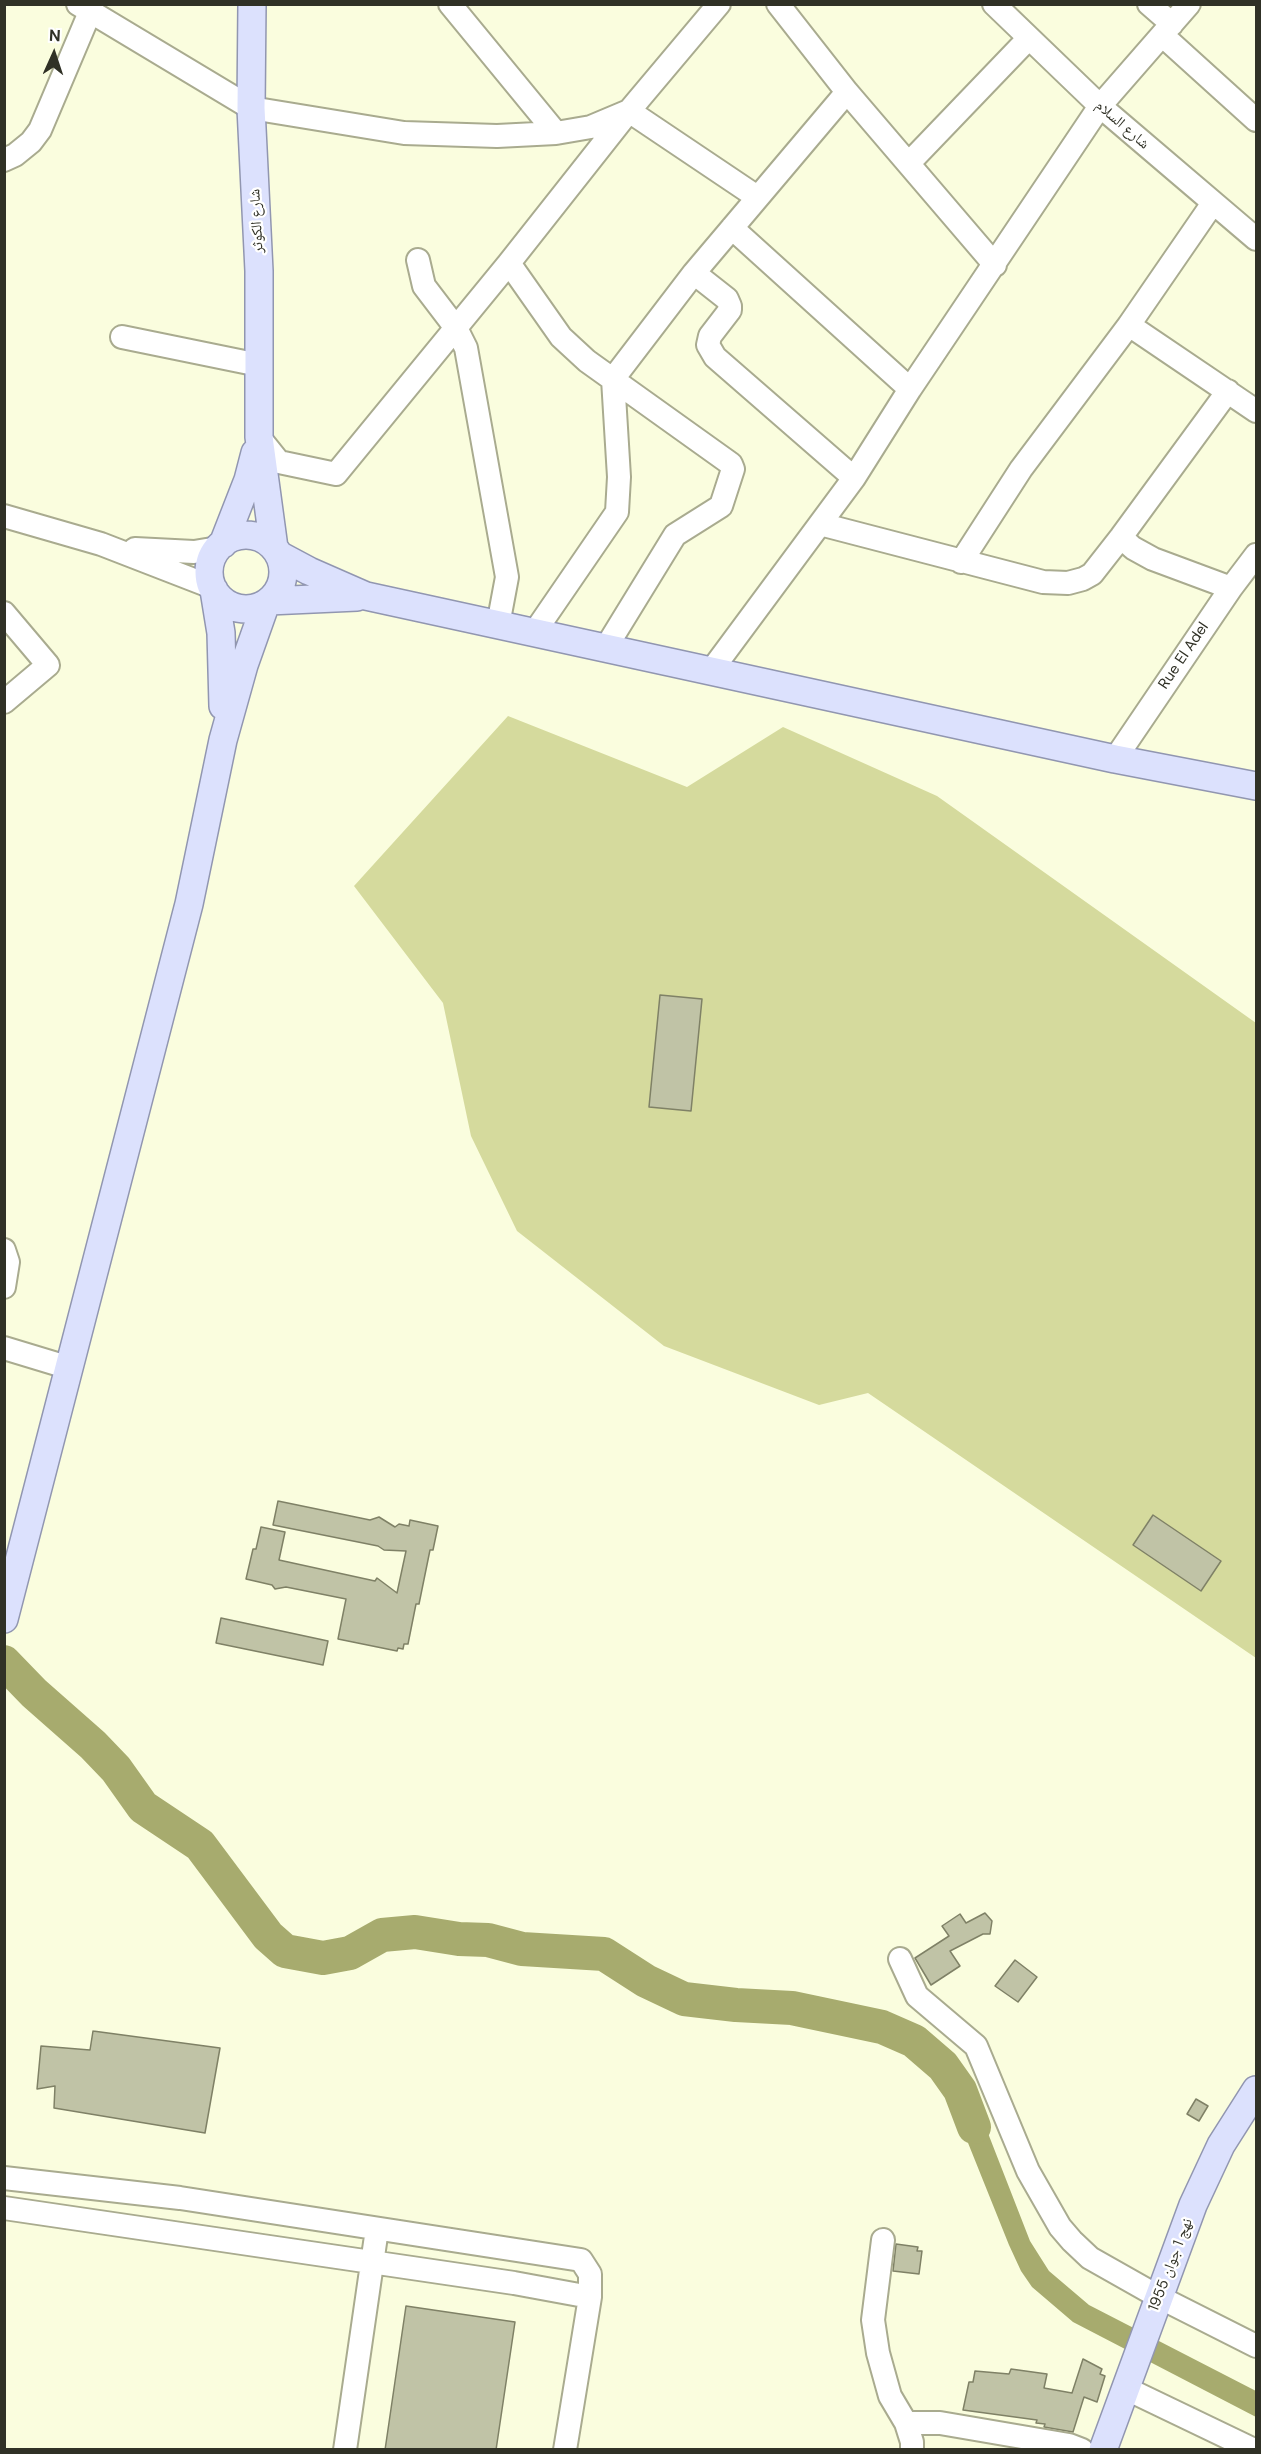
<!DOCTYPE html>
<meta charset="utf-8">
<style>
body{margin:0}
#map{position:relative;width:1261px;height:2454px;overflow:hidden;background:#fafdde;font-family:"DM Sans",sans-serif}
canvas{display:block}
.frame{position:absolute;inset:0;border:6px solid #303126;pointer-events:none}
.north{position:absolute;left:24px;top:24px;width:60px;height:60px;-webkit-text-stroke:4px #fff;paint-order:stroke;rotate:3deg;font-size:16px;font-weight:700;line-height:24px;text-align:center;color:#303126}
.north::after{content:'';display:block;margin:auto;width:21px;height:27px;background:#303126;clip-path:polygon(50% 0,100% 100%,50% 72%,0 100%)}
</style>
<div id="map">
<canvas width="1261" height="2454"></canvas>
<div class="frame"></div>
<div class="north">N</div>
</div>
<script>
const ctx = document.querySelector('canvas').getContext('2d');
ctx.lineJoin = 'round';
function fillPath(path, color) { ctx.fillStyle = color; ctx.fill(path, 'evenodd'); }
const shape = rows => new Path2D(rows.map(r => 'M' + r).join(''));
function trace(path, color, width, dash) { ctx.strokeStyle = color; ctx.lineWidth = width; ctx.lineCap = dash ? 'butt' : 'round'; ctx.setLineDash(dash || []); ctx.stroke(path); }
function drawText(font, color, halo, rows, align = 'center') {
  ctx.font = font + ' "DM Sans","Noto Naskh Arabic",sans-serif'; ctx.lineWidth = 4.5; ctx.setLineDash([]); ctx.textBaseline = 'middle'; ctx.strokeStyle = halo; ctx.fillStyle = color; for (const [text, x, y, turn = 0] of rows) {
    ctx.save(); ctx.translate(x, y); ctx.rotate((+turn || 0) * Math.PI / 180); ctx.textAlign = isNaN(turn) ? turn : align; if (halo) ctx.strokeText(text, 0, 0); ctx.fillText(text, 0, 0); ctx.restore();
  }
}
fillPath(shape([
 [508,716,687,787,783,727,937,796,1256,1023,1256,1658,868,1393,819,1405,664,1346,517,1231,471,1136,443,1003,354,886]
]), '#d5da9d');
fillPath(shape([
 [970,2075,970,2087,1030,2241,1049,2271,1089,2305,1256,2391,1256,2417,1073,2322,1032,2287,1021,2271,1009,2245,950,2098,942,2092]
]), '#a7ab6e');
trace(shape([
 [4,1662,34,1693,93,1745,116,1769,143,1807,200,1845,268,1936,285,1951,323,1958,350,1953,382,1935,415,1932,459,1939,488,1940,522,1949,604,1954,646,1981,684,1999,736,2005,792,2008,882,2027,914,2041,943,2066,960,2090,974,2127]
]), '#a7ab6e', 34);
const building = shape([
 [660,995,702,999,691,1111,649,1107,660,995],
 [278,1501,370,1520,379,1517,395,1527,399,1524,409,1526,410,1520,438,1526,433,1550,430,1550,419,1604,416,1604,408,1644,404,1644,403,1649,398,1648,397,1651,338,1639,346,1599,286,1587,275,1589,272,1585,246,1579,253,1549,256,1549,261,1527,285,1532,279,1560,375,1581,377,1578,397,1593,406,1551,384,1550,378,1546,273,1525,278,1501],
 [1153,1515,1221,1561,1201,1591,1133,1545,1153,1515],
 [221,1618,328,1641,323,1665,216,1643,221,1618],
 [985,1913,992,1921,990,1934,983,1934,950,1951,960,1966,931,1985,915,1958,949,1936,942,1926,960,1914,966,1923,985,1913],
 [1015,1960,1037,1977,1018,2002,995,1986,1015,1960],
 [93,2031,220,2048,205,2133,54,2108,55,2086,37,2089,41,2046,90,2050,93,2031],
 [1196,2099,1208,2106,1199,2121,1187,2114,1196,2099],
 [896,2244,918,2247,917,2251,922,2251,919,2274,893,2271,896,2244],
 [406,2306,515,2322,496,2450,385,2450,406,2306],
 [1083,2359,1102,2369,1100,2374,1105,2376,1097,2402,1084,2397,1073,2432,1044,2427,1045,2424,1036,2423,1037,2420,963,2410,969,2382,973,2382,975,2371,1009,2374,1011,2369,1047,2374,1044,2388,1072,2393,1083,2359]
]);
fillPath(building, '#c0c3a6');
trace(building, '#7f8166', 1.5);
const minor = shape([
 [78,4,251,108,404,133,497,136,556,133,591,127,629,111,757,197],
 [450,4,556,133],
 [778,4,847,92,995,265],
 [994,4,1100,106,1256,239],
 [1149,4,1172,24],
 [1162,35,1256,120],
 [4,160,15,155,31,142,40,130,90,12],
 [909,163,1028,39],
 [732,228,910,389],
 [418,260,424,286,456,328,466,348,507,577,498,625],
 [509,263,561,337,587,361,731,464,733,469,721,506,675,535,605,649],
 [694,273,727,299,730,306,730,310,710,336,708,345,715,357,854,478],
 [1129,325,1256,411],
 [122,337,259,365],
 [259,437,279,462,336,474,509,263,629,111,719,4],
 [4,516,101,544,212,587],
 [820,524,1043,582,1068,583,1083,579,1092,574,1121,537,1228,391],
 [1121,537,1133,548,1153,559,1231,588],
 [135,549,194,552,218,548],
 [961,562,1021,469,1129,325,1213,203],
 [4,613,48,665,4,702],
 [534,633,617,512,619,477,613,379,694,273,847,92],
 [711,671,854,478,910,389,1100,106,1189,4],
 [1115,759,1231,588,1256,555],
 [4,1250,8,1262,4,1287],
 [4,1348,70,1368],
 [900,1959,917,1996,976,2046,1028,2171,1060,2227,1072,2241,1090,2258,1159,2297,1256,2346],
 [4,2178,180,2198,581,2260,590,2274,590,2297,565,2450],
 [4,2208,514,2283,590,2297],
 [883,2240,873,2320,878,2353,890,2396,906,2423,912,2442,912,2450],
 [1125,2388,1254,2450],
 [906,2423,940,2423,1069,2445,1082,2450],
 [345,2450,377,2229]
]);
const major = shape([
 [252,4,251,108,259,271,259,437,274,548],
 '209 572a37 37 0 1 1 74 0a37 37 0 1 1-74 0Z',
 [223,544,248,480,255,453],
 [279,555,309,571,366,596,1115,759,1256,786],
 [214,590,221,633,223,706],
 [269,601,357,597],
 [4,1619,189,904,223,740,244,665,266,603],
 [1103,2450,1193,2205,1221,2145,1256,2090]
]);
trace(minor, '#a9ab8f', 26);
trace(major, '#9196b0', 30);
trace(minor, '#fff', 22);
trace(major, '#dce1fd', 27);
drawText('15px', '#303126', '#fff', [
 ["شارع السلام",1122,125,41],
 ["شارع الكوثر",257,221,-93],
 ["Rue El Adel",1184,656,-56],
 ["نهج 1 جوان 1955",1171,2265,-69]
]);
</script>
